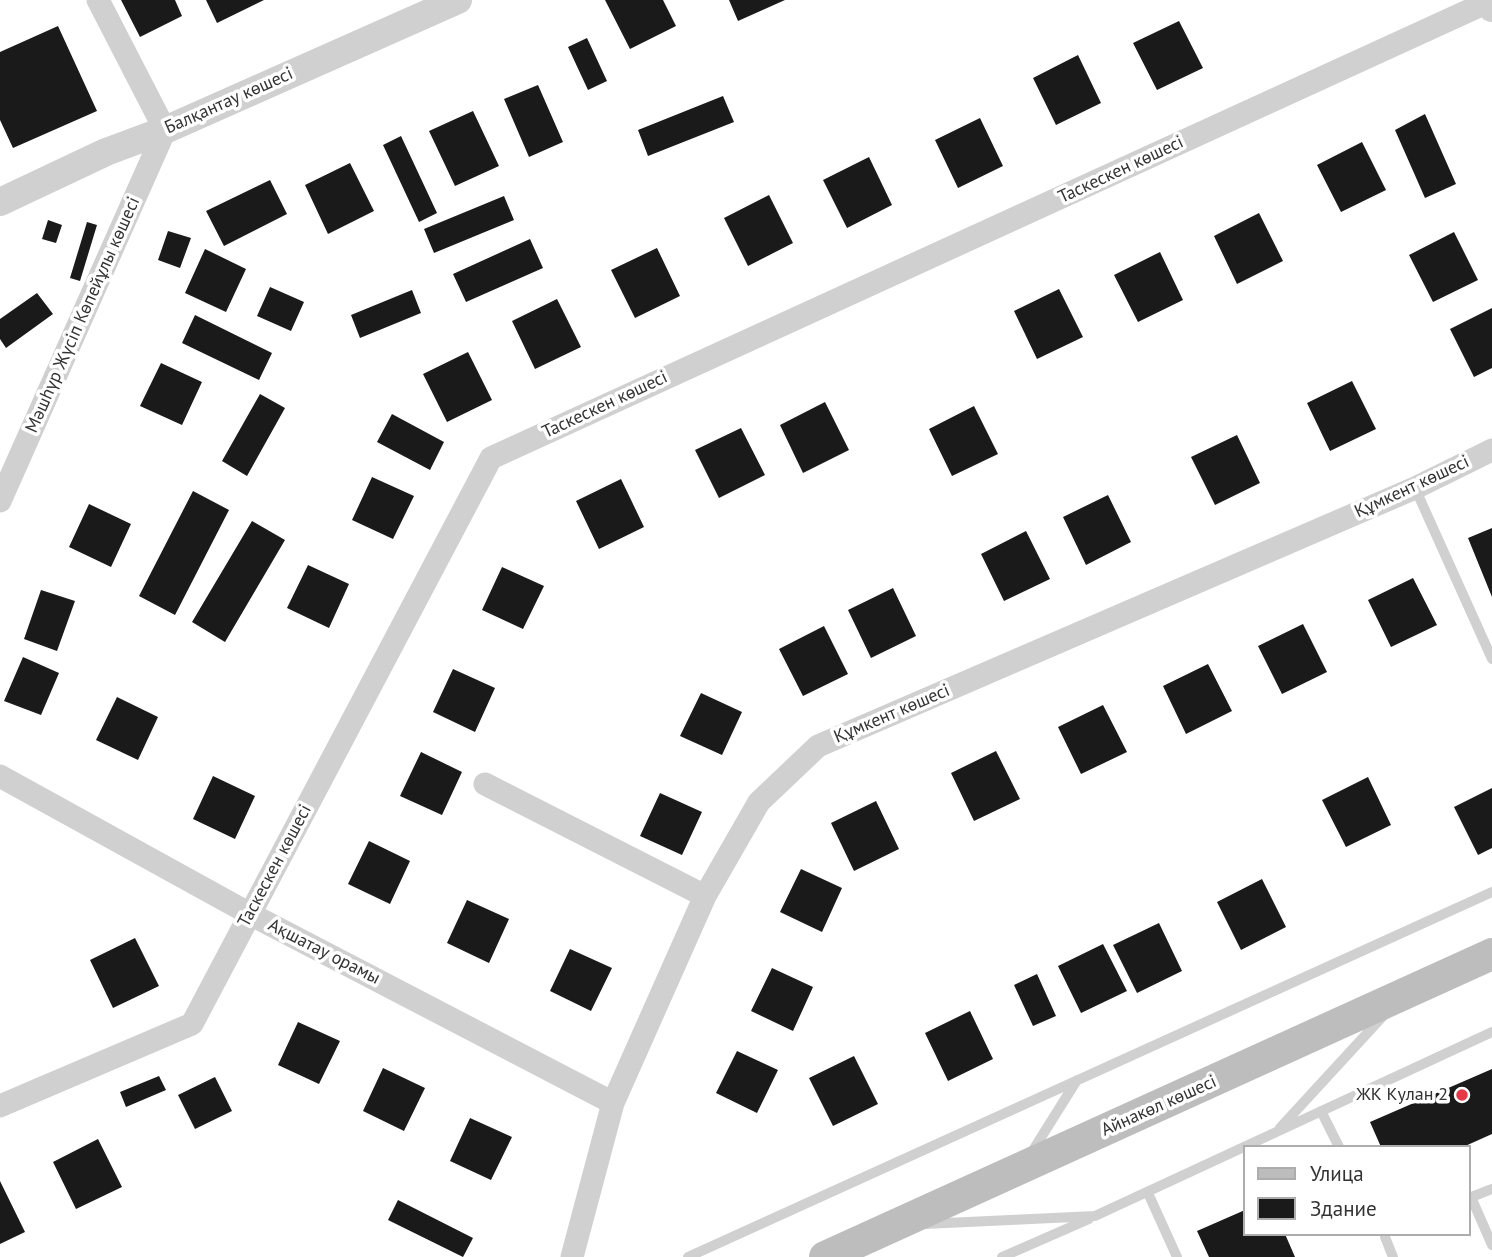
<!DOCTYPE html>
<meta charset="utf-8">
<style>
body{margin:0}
#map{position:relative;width:1492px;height:1257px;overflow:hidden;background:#fff;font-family:"PT Sans",sans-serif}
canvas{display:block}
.legend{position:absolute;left:1243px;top:1145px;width:228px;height:91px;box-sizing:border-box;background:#fff;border:2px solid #adadad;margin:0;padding:9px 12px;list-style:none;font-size:21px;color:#333}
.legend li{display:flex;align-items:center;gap:14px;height:35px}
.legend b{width:35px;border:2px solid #adadad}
</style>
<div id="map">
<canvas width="1492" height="1257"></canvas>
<ul class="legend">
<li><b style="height:9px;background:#bdbdbd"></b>Улица</li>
<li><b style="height:19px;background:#1a1a1a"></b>Здание</li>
</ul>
</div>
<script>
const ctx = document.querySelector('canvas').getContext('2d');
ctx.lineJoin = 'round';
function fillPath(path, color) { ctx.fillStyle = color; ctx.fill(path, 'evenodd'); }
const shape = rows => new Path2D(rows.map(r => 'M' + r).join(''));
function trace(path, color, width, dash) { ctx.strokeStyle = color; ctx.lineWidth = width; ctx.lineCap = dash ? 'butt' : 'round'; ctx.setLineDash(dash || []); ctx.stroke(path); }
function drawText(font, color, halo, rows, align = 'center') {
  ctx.font = font + ' "PT Sans",sans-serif'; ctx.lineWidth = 7; ctx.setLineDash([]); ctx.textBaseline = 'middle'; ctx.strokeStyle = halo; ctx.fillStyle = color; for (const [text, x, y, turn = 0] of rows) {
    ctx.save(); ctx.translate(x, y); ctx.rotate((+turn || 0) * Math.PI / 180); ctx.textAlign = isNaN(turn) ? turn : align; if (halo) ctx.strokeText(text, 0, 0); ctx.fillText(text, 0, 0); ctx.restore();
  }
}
fillPath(shape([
 [121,0,175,0,182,16,140,37],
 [206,0,264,0,217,23],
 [605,0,663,0,676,26,630,49],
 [729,0,785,0,738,21],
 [1179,21,1203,68,1157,90,1133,43],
 [58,26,97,111,13,148,0,120,0,52],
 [587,38,607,81,588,90,568,47],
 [1078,55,1101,103,1056,125,1033,78],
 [538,85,563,142,529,157,504,99],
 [723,96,734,122,648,156,638,130],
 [473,111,499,166,455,186,429,131],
 [1425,114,1456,184,1425,198,1395,130],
 [980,118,1003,166,958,188,935,140],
 [401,136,437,213,419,222,383,145],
 [1362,142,1386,190,1341,212,1317,165],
 [869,157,892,205,847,228,823,180],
 [350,163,374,211,328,234,305,185],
 [270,180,287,214,224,246,206,211],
 [769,195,793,243,748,266,724,218],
 [504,196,514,220,434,253,424,229],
 [1259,213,1283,261,1237,284,1214,236],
 [48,220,62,225,56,243,42,239],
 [87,222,97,225,80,281,70,278],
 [168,231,191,238,180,268,158,260],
 [1454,232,1478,280,1433,302,1409,255],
 [530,239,543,268,466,302,453,274],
 [657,248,680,296,635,318,611,270],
 [205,249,246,269,226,312,185,293],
 [1160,252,1183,300,1138,322,1114,275],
 [270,287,304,302,291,331,257,316],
 [1059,289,1083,337,1037,359,1014,311],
 [412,290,421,313,360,338,351,315],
 [37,293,53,314,6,348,0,339,0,319],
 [557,299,581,347,535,369,512,321],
 [1492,308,1492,368,1474,377,1450,329],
 [195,315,272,353,259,380,182,343],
 [468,352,492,400,447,422,423,374],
 [161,363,202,382,182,425,140,406],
 [1352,381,1376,429,1330,451,1307,403],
 [260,394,285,408,247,476,222,461],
 [825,402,849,450,803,473,780,425],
 [974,406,998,454,952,476,929,429],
 [392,414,444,442,430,470,377,442],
 [741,428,765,475,719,498,695,450],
 [1237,435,1260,483,1215,505,1191,457],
 [372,477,414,496,393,539,352,520],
 [621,479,644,527,599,549,576,501],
 [193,491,229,510,175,615,139,596],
 [1108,495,1131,542,1086,565,1063,517],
 [89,504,131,524,111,567,69,547],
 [252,521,285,540,225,642,192,622],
 [1492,528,1492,597,1468,538],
 [1026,531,1050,579,1004,601,981,554],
 [308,565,349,584,329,628,287,608],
 [502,567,544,586,523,629,482,610],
 [1413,578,1437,625,1391,647,1368,600],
 [893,588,916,636,871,658,848,610],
 [41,590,75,601,57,651,24,639],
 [1303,624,1327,672,1282,694,1258,646],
 [824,626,848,674,803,696,779,649],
 [23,657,59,673,41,715,4,701],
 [1208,664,1232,711,1186,734,1163,686],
 [453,669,495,688,475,732,433,712],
 [701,693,742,712,722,755,680,736],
 [117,697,158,717,138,760,96,740],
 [1103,705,1127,752,1081,774,1058,727],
 [996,751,1020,799,974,821,951,773],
 [421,752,462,772,442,815,400,796],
 [213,776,255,796,235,839,193,819],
 [1368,777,1391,825,1346,847,1322,800],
 [1492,788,1492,848,1478,855,1454,807],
 [660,793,702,812,682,855,640,836],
 [876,801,899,849,854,871,831,823],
 [369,841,410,861,390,904,348,884],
 [801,869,842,888,822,932,780,912],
 [1262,879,1286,927,1241,950,1217,902],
 [467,900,509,919,489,963,447,943],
 [1159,923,1182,971,1137,993,1113,945],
 [135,938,159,986,113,1008,90,960],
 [1103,944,1127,991,1081,1013,1058,966],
 [570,949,612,968,591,1011,550,991],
 [772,968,813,987,793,1031,751,1011],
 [1037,974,1056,1016,1033,1026,1014,985],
 [970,1011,993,1059,948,1081,925,1033],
 [298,1022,340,1041,319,1084,278,1065],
 [737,1051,778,1070,757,1113,716,1093],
 [854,1056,878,1104,833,1126,809,1078],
 [383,1068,425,1088,404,1131,363,1111],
 [1492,1069,1492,1134,1463,1147,1381,1147,1370,1122],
 [159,1076,166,1090,126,1107,120,1092],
 [215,1077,232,1111,195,1129,178,1095],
 [470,1118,512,1137,491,1180,450,1161],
 [98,1139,122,1187,76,1209,53,1162],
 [0,1181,25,1232,0,1244],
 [398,1200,473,1238,463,1257,388,1220],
 [1245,1210,1245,1234,1285,1234,1295,1257,1209,1257,1197,1231]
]), '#1a1a1a');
trace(shape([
 [1415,488,1492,659],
 [1321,1111,1339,1147],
 [1280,1128,1383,1016],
 [1030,1155,1077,1080],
 [1148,1193,1177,1257],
 [1471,1197,1492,1245],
 [1469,1198,1492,1189],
 [925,1224,1095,1216,1492,1032],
 [1385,1237,1393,1257],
 [688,1257,1492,892],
 [1002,1257,1089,1219]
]), '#d0d0d0', 10);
trace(shape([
 [0,501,165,130,98,0],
 [0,776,250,914,613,1103],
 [485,784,705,896],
 [0,1106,192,1024,491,458,1492,0],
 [572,1257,613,1103,705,896,759,802,818,746,1415,488,1492,450]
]), '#d0d0d0', 23);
trace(shape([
 [1489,0,1492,8],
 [0,202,106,152,165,130,458,0]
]), '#d0d0d0', 28);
trace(shape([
 [825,1257,1492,954]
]), '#bdbdbd', 32);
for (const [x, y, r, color] of [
 [1462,1095,7,"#e63946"]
]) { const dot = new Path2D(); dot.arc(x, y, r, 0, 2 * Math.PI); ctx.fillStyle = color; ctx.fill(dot); trace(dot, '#fff', 2.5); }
drawText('18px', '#333', '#fff', [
 ["Балқантау көшесі",229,101,-24],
 ["Таскескен көшесі",1121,170,-25],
 ["Мәшһүр Жүсіп Көпейұлы көшесі",83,315,-66],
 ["Таскескен көшесі",605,405,-25],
 ["Құмкент көшесі",1412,487,-25],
 ["Құмкент көшесі",892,714,-23],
 ["Таскескен көшесі",275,866,-62],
 ["Ақшатау орамы",324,952,27],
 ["Айнакөл көшесі",1159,1106,-24]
]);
drawText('18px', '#333', '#fff', [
 ["ЖК Кулан 2",1448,1095]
], 'right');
</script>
